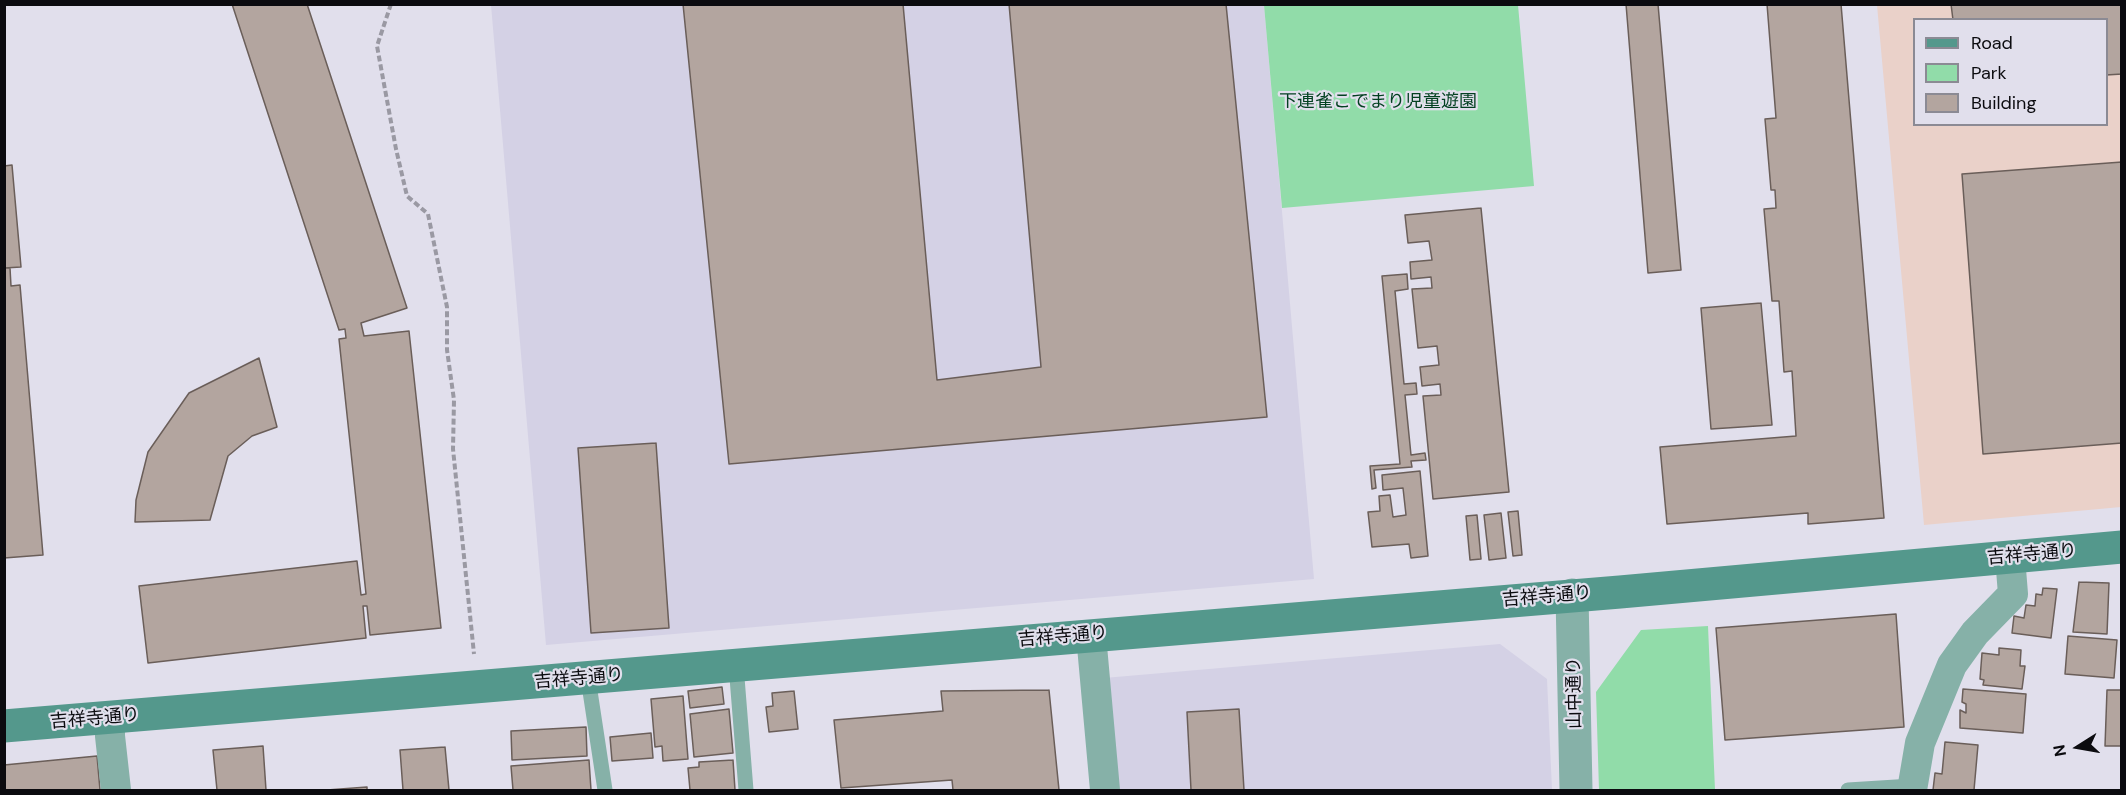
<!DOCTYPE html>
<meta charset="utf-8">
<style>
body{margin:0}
#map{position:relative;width:2126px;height:795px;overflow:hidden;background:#e1dfec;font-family:"DM Sans",sans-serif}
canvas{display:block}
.frame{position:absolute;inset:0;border:6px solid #0b0b0f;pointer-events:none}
.legend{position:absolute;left:1913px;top:18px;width:195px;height:108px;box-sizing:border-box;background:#e1dfec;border:2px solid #8b8a94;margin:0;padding:8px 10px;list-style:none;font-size:18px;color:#0b0b0f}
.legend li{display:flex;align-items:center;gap:12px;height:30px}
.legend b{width:30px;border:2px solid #8b8a94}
.north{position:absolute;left:2048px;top:717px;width:60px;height:60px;-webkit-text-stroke:4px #e1dfec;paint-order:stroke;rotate:259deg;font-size:16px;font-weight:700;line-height:24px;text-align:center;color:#0b0b0f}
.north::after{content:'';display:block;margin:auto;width:21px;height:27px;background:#0b0b0f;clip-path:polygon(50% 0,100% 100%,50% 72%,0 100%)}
</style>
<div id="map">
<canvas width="2126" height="795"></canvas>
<div class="frame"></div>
<ul class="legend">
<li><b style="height:8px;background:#54988c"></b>Road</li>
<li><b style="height:16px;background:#91dca9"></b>Park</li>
<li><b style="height:16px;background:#b3a59f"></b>Building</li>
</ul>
<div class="north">N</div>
</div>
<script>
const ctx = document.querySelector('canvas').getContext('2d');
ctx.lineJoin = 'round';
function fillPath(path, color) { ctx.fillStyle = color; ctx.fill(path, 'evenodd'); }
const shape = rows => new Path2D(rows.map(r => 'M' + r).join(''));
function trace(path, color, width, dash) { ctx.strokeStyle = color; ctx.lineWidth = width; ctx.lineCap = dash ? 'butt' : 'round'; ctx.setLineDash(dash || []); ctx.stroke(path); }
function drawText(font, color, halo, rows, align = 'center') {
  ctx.font = font + ' "DM Sans","Noto Sans JP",sans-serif'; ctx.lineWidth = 4.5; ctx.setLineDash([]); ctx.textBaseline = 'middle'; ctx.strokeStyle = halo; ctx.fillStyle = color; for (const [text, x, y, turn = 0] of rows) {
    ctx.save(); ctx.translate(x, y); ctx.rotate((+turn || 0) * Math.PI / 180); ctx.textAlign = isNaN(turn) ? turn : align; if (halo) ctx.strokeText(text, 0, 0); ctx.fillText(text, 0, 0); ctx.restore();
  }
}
fillPath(shape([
 [491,5,1264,5,1314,579,546,645],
 [1500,644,1547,679,1552,790,1114,790,1104,678]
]), '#d4d1e5');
fillPath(shape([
 [1877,5,2121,5,2121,507,1924,525],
 [1914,20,2106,20,2106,124,1914,124]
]), '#ead1c9');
fillPath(shape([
 [1264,5,1518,5,1534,186,1282,208],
 [1708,626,1715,790,1599,790,1596,692,1641,630]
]), '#91dca9');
const building = shape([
 [232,4,307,4,407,308,361,323,364,336,409,331,441,628,370,635,367,606,363,606,366,638,148,663,139,586,357,561,361,595,366,594,339,339,346,338,345,329,339,330,232,4],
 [683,4,903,4,937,380,1041,367,1009,4,1226,4,1267,417,729,464,683,4],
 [1626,4,1658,4,1681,270,1648,273,1626,4],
 [1767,4,1841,4,1884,518,1808,524,1808,513,1667,524,1660,447,1796,436,1792,371,1784,372,1779,301,1772,301,1764,209,1776,208,1775,190,1771,190,1765,119,1776,118,1767,4],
 [1951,4,2122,4,2122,74,2106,75,2106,20,1953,20,1951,4],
 [2122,162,2122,443,1983,454,1962,174,2122,162],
 [12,165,21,267,4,268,4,166,12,165],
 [1481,208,1509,492,1433,499,1423,396,1441,395,1440,384,1422,386,1420,367,1439,365,1437,346,1418,348,1412,289,1432,288,1431,277,1411,279,1410,262,1432,260,1429,241,1408,243,1405,215,1481,208],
 [4,268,10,268,11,286,20,285,43,555,4,558,4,268],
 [1407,274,1408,289,1395,291,1404,384,1416,383,1417,394,1405,395,1411,455,1425,453,1426,460,1411,461,1412,467,1374,470,1376,488,1372,489,1370,466,1400,464,1382,276,1407,274],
 [1761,303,1772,425,1711,429,1701,308,1761,303],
 [259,358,277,427,252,436,228,456,210,520,135,522,136,500,148,452,189,393,259,358],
 [656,443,669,628,591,633,578,448,656,443],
 [1420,471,1428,556,1411,558,1409,544,1372,547,1368,512,1380,511,1379,496,1390,495,1393,517,1406,515,1403,488,1383,490,1382,475,1420,471],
 [1518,511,1522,555,1513,556,1508,512,1518,511],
 [1501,513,1506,558,1489,560,1484,515,1501,513],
 [1477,515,1481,559,1470,560,1466,516,1477,515],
 [2079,582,2109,583,2107,634,2073,632,2079,582],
 [2043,588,2057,589,2051,638,2012,633,2014,616,2024,618,2026,605,2035,606,2036,594,2042,595,2043,588],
 [1896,614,1904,727,1725,740,1716,628,1896,614],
 [2068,636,2117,640,2114,678,2065,674,2068,636],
 [1999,648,2021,650,2020,666,2025,666,2022,689,1983,685,1984,680,1980,679,1982,653,1999,655,1999,648],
 [722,687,724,704,690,708,688,691,722,687],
 [1963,689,2026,694,2023,733,1960,728,1960,710,1966,713,1966,704,1962,702,1963,689],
 [1049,690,1059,790,953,790,952,780,841,788,834,720,943,711,941,691,1049,690],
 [2107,690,2122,690,2122,746,2105,746,2107,690],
 [794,691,798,729,769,732,766,707,773,706,772,693,794,691],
 [683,696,688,759,663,761,662,746,655,747,651,699,683,696],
 [729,709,733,753,694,757,690,714,729,709],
 [1239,709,1244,790,1191,790,1187,712,1239,709],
 [586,727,587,756,512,760,511,731,586,727],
 [651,733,653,758,612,761,610,737,651,733],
 [1945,742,1978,745,1974,790,1933,790,1935,773,1942,774,1945,742],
 [263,746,266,790,217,790,213,750,263,746],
 [445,747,449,790,403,790,400,750,445,747],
 [97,756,100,790,4,790,4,765,97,756],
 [589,760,591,790,513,790,511,766,589,760],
 [733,760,735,790,690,790,688,768,699,767,699,762,733,760],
 [367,787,367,790,327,790,367,787]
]);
fillPath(building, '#b3a59f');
trace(building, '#6a5e59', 1.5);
trace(shape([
 [391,4,377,46,396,149,407,196,428,214,447,307,447,350,454,400,453,449,474,654]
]), '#9a99a3', 4, [6, 3]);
trace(shape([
 [736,665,746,790],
 [588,678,605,790],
 [1848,790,1912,786]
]), '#86b1a8', 15);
trace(shape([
 [1091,635,1105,790],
 [110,718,110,736,116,790],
 [1912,790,1920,743,1952,665,1975,633,2013,594,2010,557]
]), '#86b1a8', 30);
trace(shape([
 [1572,595,1576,790]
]), '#86b1a8', 33);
trace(shape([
 [4,726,1620,592,2122,547]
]), '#54988c', 33);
drawText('18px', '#034121', '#e1dfec', [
 ["下連雀こでまり児童遊園",1378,102]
]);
drawText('18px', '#0b0b0f', '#e1dfec', [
 ["吉祥寺通り",2032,555,-5],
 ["吉祥寺通り",1547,597,-5],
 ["吉祥寺通り",1063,637,-5],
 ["吉祥寺通り",579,679,-5],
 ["山中通り",1575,693,-91],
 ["吉祥寺通り",95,719,-5]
]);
</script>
